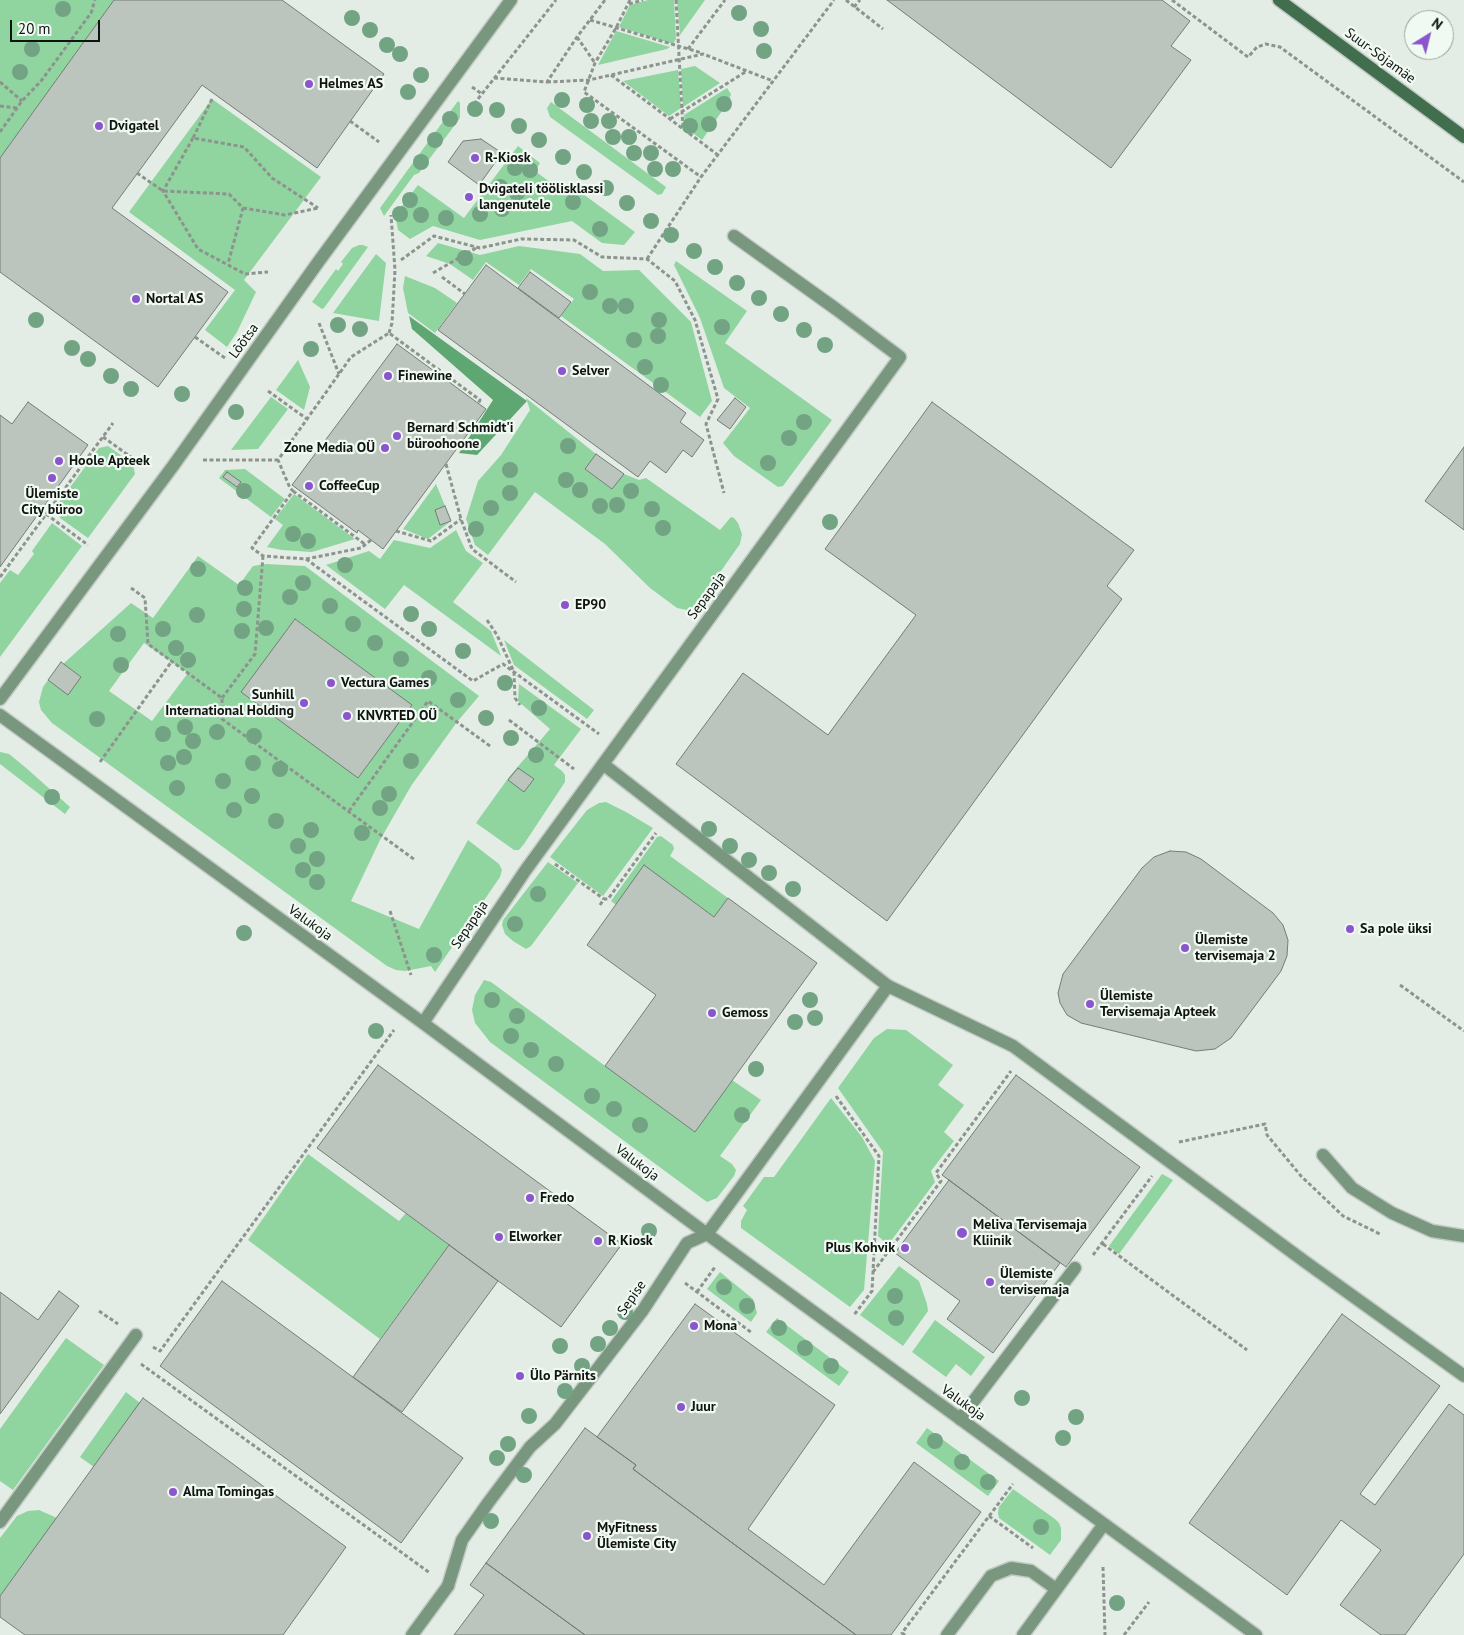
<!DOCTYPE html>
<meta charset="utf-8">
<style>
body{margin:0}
#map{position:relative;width:1464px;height:1635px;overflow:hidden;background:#e3ede5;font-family:"PT Sans",sans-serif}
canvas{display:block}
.north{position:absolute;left:1404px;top:10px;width:50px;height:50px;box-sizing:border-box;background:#f0faf2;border:1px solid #969e98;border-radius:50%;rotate:36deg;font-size:14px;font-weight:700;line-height:20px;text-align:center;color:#101310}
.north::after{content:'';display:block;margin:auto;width:18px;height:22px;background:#8a55ce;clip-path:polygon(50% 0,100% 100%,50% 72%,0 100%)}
.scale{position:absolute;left:10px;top:20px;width:90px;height:22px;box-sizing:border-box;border:2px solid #101310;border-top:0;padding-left:6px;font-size:15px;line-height:18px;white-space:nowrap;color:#101310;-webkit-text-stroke:4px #f0faf2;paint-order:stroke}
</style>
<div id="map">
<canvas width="1464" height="1635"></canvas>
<div class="north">N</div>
<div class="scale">20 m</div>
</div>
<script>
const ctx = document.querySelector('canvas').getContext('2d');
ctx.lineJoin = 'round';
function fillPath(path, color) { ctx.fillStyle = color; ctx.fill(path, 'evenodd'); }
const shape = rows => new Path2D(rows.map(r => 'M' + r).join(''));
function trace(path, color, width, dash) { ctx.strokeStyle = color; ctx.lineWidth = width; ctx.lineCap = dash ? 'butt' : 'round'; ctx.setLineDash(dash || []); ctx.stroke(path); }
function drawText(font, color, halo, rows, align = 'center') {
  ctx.font = font + ' "PT Sans",sans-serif'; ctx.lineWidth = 4.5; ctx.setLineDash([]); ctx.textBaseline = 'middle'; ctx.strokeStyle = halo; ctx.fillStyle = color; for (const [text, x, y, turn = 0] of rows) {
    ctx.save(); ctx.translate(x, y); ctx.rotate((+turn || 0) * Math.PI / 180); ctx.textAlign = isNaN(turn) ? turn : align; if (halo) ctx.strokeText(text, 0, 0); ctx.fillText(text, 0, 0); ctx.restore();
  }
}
fillPath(shape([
 [0,0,114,0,0,158],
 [648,0,674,0,676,39,673,44,619,27,630,5],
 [677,0,705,0,680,35],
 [616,31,670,47,667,49,598,65],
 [695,66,720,83,683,107,681,69],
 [678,70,681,108,669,116,623,81],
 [727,88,731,94,729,101,702,140,685,127,684,115],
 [212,99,321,177,244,280,256,292,237,332,227,347,205,330,235,290,129,212],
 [458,101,460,103,460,118,419,173,414,175,384,216,380,208],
 [551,102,666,187,662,194,658,195,550,117,547,108],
 [518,146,540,163,535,171,562,191,568,183,635,232,624,245,602,243,572,221,480,240,433,226,410,239,398,230,395,215,418,185,464,218],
 [438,243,480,255,519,246,580,254,603,271,639,270,691,322,712,401,700,417,561,316,574,299,531,269,519,285,486,262,473,280,450,264,426,256],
 [359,245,363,245,368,247,324,308,322,309,312,302,336,269,338,271,343,264,341,262,352,248],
 [376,254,386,263,379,321,333,313],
 [676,261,747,311,725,343,832,420,783,486,778,487,734,456,723,443,750,408,724,388,700,318,674,265],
 [405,276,435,288,457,303,435,333,408,313,403,288],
 [298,360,310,387,304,410,276,390],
 [271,397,288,409,258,449,231,450],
 [526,398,596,454,585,469,612,489,624,474,639,480,646,478,720,530,731,517,734,518,738,523,742,534,740,544,697,605,687,610,677,608,650,588,605,544,535,492,488,555,475,545,466,519,478,481,501,455,530,410],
 [108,446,133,464,135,474,88,538,60,518,57,505,99,448],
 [245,469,285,499,271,517,219,478,225,470],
 [436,484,445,506,435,510,440,525,451,521,428,539,403,529],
 [294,494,355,539,312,552,282,550,267,547,283,525,275,519],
 [52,523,82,546,0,657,0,583,10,570,18,575,34,554,32,551],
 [456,530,466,551,483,563,453,602,491,631,501,656,404,585,385,609,326,565,369,551,380,559,394,540,430,548],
 [198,556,239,585,253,566,266,564,305,566,479,696,457,722,411,786,380,840,351,901,419,929,468,840,499,864,502,870,500,877,435,972,431,966,405,971,396,970,387,966,52,723,41,710,39,702,43,687,48,680,68,694,81,677,63,664,131,603,153,618],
 [295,619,411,705,359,777,242,692],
 [144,643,188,673,152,721,109,691],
 [504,640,594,710,587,719,514,665],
 [519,684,581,729,554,765,562,771,565,775,565,782,524,844,519,850,514,850,476,823,509,777,550,729,518,701],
 [0,752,9,754,25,767,70,807,65,814,0,764],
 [606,802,626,812,653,828,603,896,550,857,587,810,599,803],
 [661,836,673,845,674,849,670,856,728,898,714,917,644,866,616,905,611,901,657,837],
 [548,862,578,883,531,946,526,949,513,941,505,934,502,925,503,920],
 [484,980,491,982,695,1132,732,1080,761,1100,720,1156,732,1164,736,1170,734,1176,717,1198,707,1202,490,1042,475,1023,472,1010,475,995],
 [887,1029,906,1030,953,1065,938,1085,964,1105,944,1132,954,1141,931,1171,935,1182,888,1245,878,1236,883,1152,838,1088,874,1038],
 [831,1098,862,1137,875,1161,864,1290,850,1307,741,1228,741,1221,747,1210,743,1206,764,1177,774,1177],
 [308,1154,399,1221,406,1213,449,1245,380,1339,248,1240],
 [1162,1174,1173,1180,1119,1254,1109,1246],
 [899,1266,919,1281,927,1304,928,1311,903,1346,860,1315],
 [720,1272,753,1299,757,1313,751,1322,707,1289],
 [777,1318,849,1372,839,1386,766,1332],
 [935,1320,985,1357,971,1376,956,1364,946,1377,912,1352],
 [66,1338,104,1365,13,1490,0,1481,0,1429],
 [126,1392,140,1403,94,1467,80,1457],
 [927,1428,999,1481,988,1496,916,1443],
 [1013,1489,1055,1519,1059,1523,1061,1528,1061,1540,1050,1555,999,1518,998,1513,999,1507],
 [39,1510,57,1518,0,1596,0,1538,17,1516,28,1511]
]), '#90d4a0');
fillPath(shape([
 [409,316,527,401,477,455,459,453,493,400,412,329]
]), '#5ea772');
const building = shape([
 [114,0,282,0,384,74,317,168,202,85,112,208,228,292,158,387,0,272,0,158,114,0],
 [887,0,1162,0,1190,21,1171,46,1191,60,1111,168,887,0],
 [481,139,502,153,479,185,448,162,463,141,481,139],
 [486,265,686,413,680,422,704,440,692,457,683,450,666,473,650,461,638,477,438,330,486,265],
 [530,272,571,302,559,318,518,288,530,272],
 [397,344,486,409,383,549,358,530,357,533,292,485,397,344],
 [735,398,746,407,730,429,717,420,735,398],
 [28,402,88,445,0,567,0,415,12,424,28,402],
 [932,402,1134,550,1107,586,1122,599,887,921,676,764,743,673,828,735,916,615,825,549,932,402],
 [1464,447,1464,530,1425,501,1464,447],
 [596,454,624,474,612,489,585,469,596,454],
 [227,472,241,482,237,487,223,477,227,472],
 [445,506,451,521,440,525,435,510,445,506],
 [295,619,412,705,358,778,241,692,295,619],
 [61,662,81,677,68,695,48,680,61,662],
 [518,768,534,779,524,792,508,780,518,768],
 [1170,851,1186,852,1201,859,1273,913,1283,925,1288,940,1287,956,1281,971,1231,1038,1215,1049,1196,1051,1081,1023,1067,1015,1060,1003,1058,993,1063,974,1142,868,1154,857,1170,851],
 [644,865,714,917,728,898,817,963,695,1132,605,1066,656,995,587,945,644,865],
 [378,1065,622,1244,561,1327,317,1148,378,1065],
 [1016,1075,1140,1167,1066,1267,942,1175,1016,1075],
 [949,1180,1060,1263,993,1353,947,1319,960,1301,895,1253,949,1180],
 [449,1245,498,1281,402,1412,353,1377,449,1245],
 [222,1281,463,1458,401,1543,160,1366,222,1281],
 [59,1291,79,1306,0,1414,0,1292,38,1320,59,1291],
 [695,1304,835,1405,748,1529,824,1585,914,1462,981,1512,891,1635,856,1635,633,1469,636,1465,597,1437,695,1304],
 [1342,1314,1440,1386,1360,1494,1375,1505,1449,1404,1464,1415,1464,1554,1405,1635,1381,1635,1340,1605,1381,1550,1341,1520,1287,1595,1189,1523,1342,1314],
 [143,1398,346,1547,283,1635,25,1635,0,1617,0,1596,143,1398],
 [585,1428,636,1465,633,1469,856,1635,585,1635,486,1563,585,1428],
 [486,1563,585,1635,454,1635,484,1595,470,1585,486,1563]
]);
fillPath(building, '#bbc5bd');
trace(building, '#737c75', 1);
const service = shape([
 [888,986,1013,1046,1304,1261,1464,1376],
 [1323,1155,1352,1188,1392,1213,1432,1231,1464,1236],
 [960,1419,1075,1268],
 [0,1522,136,1335],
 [412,1635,448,1586],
 [947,1635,991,1576,1011,1568,1031,1571,1056,1589]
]);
const pedestrian = shape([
 [448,1586,462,1540,488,1503,530,1447,555,1424,643,1310,687,1243,707,1234]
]);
const minor = shape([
 [0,699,173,466,319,261,511,0],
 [0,715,423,1023,707,1234,1256,1635],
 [603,764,888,986,707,1234],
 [423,1023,525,871,900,357,836,309,734,236],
 [1023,1635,1104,1524]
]);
const secondary = shape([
 [1279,0,1464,137]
]);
trace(service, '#c1cac3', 15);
trace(pedestrian, '#c1cac3', 15);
trace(minor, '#c1cac3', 15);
trace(secondary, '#c1cac3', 15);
trace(shape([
 [630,0,616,28,595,63,584,92,701,177],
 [676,0,683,129],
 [846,0,883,29],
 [1172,0,1248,57,1257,47,1266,44,1280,47,1464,182],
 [629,4,643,0],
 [854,7,860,0],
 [590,20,702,53],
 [577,37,595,63],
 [688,49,725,0],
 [611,75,718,155],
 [494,78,547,82,577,37,605,0],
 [0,82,22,101],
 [547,82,589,80,703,54,773,81],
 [472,87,482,94],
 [212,99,193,138,244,147,272,178,318,208],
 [474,104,556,0],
 [0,106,17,108],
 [670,119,747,71],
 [350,121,379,142],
 [0,132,22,101,41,81,91,13,95,0],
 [193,138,163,191,198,249,245,274,268,272],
 [137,173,163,191,229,194,243,208,228,264],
 [243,208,285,215,318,208],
 [647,259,701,177,834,0],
 [401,260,434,236,480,248,521,239,574,240,602,257,647,259,675,281,695,320,718,399,706,424,724,493],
 [433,273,476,248],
 [442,277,465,294],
 [319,323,339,374],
 [389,333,392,323,395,270,391,215],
 [195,337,225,358],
 [268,391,307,419],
 [103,437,145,467],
 [203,460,278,460],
 [446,464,461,519,472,549,516,582],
 [293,491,366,545],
 [46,514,88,545],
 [396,531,431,541,461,519],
 [371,540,361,548,306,559,263,556,252,548,293,491,290,488,278,460,351,357,389,333,480,400,478,404],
 [306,559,473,681,503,664,599,734],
 [0,577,113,423],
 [131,588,145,598,148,644,222,698,222,719,415,860],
 [487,620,497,635,514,672,515,698,520,705],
 [222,698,255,654,263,556],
 [509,720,574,769],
 [100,762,172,661],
 [349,811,428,701,490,746],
 [555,864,604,899],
 [600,905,604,899,608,899,656,833],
 [390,911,411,975],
 [1400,985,1464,1031],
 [836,1096,879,1156,872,1291,854,1315],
 [1179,1142,1265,1124,1267,1135,1301,1176,1343,1216,1380,1234],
 [1103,1244,1247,1350],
 [1093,1255,1152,1176],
 [873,1272,941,1181,936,1173,1011,1071],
 [685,1283,752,1333],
 [697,1292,715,1267],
 [99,1311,118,1324],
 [153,1347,160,1351,394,1030],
 [141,1364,430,1573],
 [989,1516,1033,1548],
 [1103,1567,1105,1635],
 [905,1635,902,1633,1013,1484],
 [1124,1635,1149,1602]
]), '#8d948e', 3, [4, 2.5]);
trace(service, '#79977f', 12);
trace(pedestrian, '#79977f', 12);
trace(minor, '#79977f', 12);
trace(secondary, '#416e4d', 12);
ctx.fillStyle = '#72a383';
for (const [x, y] of [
 [63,9],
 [739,13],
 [352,18],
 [761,29],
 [370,30],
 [387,45],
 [32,49],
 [764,51],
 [400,54],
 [20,72],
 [421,75],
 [408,92],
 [562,100],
 [724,104],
 [587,105],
 [475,109],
 [497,110],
 [450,119],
 [591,121],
 [609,121],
 [709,124],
 [519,126],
 [690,126],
 [613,137],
 [629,137],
 [435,140],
 [539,140],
 [634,153],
 [651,153],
 [563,157],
 [421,162],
 [515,168],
 [655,169],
 [673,169],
 [530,170],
 [584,172],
 [500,187],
 [606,188],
 [517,193],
 [410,200],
 [573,202],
 [627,203],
 [502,209],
 [400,214],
 [480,214],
 [421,215],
 [446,218],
 [651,221],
 [600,229],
 [671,235],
 [694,251],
 [465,258],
 [715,267],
 [737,283],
 [590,292],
 [759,298],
 [610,306],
 [626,306],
 [781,314],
 [36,320],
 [659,320],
 [338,325],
 [722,327],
 [360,329],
 [804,330],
 [658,336],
 [634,340],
 [825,345],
 [72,348],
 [311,349],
 [88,359],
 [645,367],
 [111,376],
 [661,385],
 [131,389],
 [182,394],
 [236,412],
 [804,422],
 [789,438],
 [568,446],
 [768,463],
 [510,470],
 [566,480],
 [580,490],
 [244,491],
 [631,491],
 [510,493],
 [617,505],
 [600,506],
 [491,508],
 [652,509],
 [830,522],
 [663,528],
 [476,529],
 [293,534],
 [308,541],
 [345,565],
 [198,569],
 [303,583],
 [245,588],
 [290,597],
 [330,606],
 [244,609],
 [411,614],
 [197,615],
 [353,624],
 [266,628],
 [163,629],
 [429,629],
 [242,631],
 [118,634],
 [375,643],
 [176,648],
 [463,651],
 [401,659],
 [188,660],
 [121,665],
 [429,678],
 [505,683],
 [458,700],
 [539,708],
 [486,718],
 [97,719],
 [185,727],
 [217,732],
 [163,734],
 [254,736],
 [511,738],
 [193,741],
 [536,755],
 [184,757],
 [411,761],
 [168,763],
 [253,763],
 [280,769],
 [223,781],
 [177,788],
 [389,794],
 [252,796],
 [52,797],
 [380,808],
 [234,810],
 [276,821],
 [709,829],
 [311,830],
 [362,833],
 [298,846],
 [730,846],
 [317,859],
 [749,860],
 [303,870],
 [769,873],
 [317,882],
 [793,889],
 [538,894],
 [515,924],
 [244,933],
 [434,955],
 [492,1000],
 [810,1000],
 [517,1016],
 [815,1018],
 [795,1022],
 [376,1031],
 [511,1036],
 [531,1050],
 [556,1064],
 [756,1069],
 [592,1096],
 [614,1109],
 [742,1115],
 [640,1125],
 [649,1231],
 [724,1287],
 [895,1296],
 [747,1306],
 [625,1312],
 [896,1318],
 [610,1328],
 [779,1328],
 [598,1344],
 [560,1346],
 [805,1348],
 [582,1366],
 [831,1366],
 [565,1391],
 [1022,1398],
 [529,1416],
 [1076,1417],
 [1063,1438],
 [935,1441],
 [508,1444],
 [497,1458],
 [962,1462],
 [524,1475],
 [988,1482],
 [491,1521],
 [1041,1527],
 [1117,1603]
]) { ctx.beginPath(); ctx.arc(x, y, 8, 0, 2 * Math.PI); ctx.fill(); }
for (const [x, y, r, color] of [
 [309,84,5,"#8a55ce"],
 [99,126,5,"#8a55ce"],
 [475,158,5,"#8a55ce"],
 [469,197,5,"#8a55ce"],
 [136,299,5,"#8a55ce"],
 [562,371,5,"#8a55ce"],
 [388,376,5,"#8a55ce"],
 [397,436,5,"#8a55ce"],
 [385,448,5,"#8a55ce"],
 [59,461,5,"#8a55ce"],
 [52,478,5,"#8a55ce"],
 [309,486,5,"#8a55ce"],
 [565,605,5,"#8a55ce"],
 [331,683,5,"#8a55ce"],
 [304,703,5,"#8a55ce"],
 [347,716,5,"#8a55ce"],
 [1350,929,5,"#8a55ce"],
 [1185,948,5,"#8a55ce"],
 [1090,1004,5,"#8a55ce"],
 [712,1013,5,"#8a55ce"],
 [530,1198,5,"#8a55ce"],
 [962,1233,6,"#8a55ce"],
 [499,1237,5,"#8a55ce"],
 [598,1241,5,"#8a55ce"],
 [905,1248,5,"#8a55ce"],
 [990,1282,5,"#8a55ce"],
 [694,1326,5,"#8a55ce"],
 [520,1376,5,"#8a55ce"],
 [681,1407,5,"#8a55ce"],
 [173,1492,5,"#8a55ce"],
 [587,1536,5,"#8a55ce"]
]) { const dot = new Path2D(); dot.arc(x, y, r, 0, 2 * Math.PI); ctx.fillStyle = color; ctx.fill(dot); trace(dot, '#f0faf2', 2); }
drawText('14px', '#101310', '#f0faf2', [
 ["Suur-Sõjamäe",1380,56,36],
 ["Lõõtsa",244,341,-54],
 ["Sepapaja",707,596,-54],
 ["Valukoja",310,923,36],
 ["Sepapaja",470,925,-56],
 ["Valukoja",637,1163,37],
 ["Sepise",632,1298,-55],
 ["Valukoja",963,1403,36]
]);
drawText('bold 14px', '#101310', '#f0faf2', [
 ["Helmes AS",319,84],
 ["Dvigatel",109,126],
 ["R-Kiosk",485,158],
 ["Dvigateli töölisklassi",479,189],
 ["langenutele",479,205],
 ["Nortal AS",146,299],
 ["Selver",572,371],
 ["Finewine",398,376],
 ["Bernard Schmidt'i",407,428],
 ["büroohoone",407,444],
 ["Zone Media OÜ",375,448,"right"],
 ["Hoole Apteek",69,461],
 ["CoffeeCup",319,486],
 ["Ülemiste",52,494,"center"],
 ["City büroo",52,510,"center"],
 ["EP90",575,605],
 ["Vectura Games",341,683],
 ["Sunhill",294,695,"right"],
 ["International Holding",294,711,"right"],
 ["KNVRTED OÜ",357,716],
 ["Sa pole üksi",1360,929],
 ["Ülemiste",1195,940],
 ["tervisemaja 2",1195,956],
 ["Ülemiste",1100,996],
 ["Tervisemaja Apteek",1100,1012],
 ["Gemoss",722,1013],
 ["Fredo",540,1198],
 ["Meliva Tervisemaja",973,1225],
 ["Kliinik",973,1241],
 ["Elworker",509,1237],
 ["R Kiosk",608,1241],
 ["Plus Kohvik",895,1248,"right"],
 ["Ülemiste",1000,1274],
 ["tervisemaja",1000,1290],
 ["Mona",704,1326],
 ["Ülo Pärnits",530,1376],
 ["Juur",691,1407],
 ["Alma Tomingas",183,1492],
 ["MyFitness",597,1528],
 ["Ülemiste City",597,1544]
], 'left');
</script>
